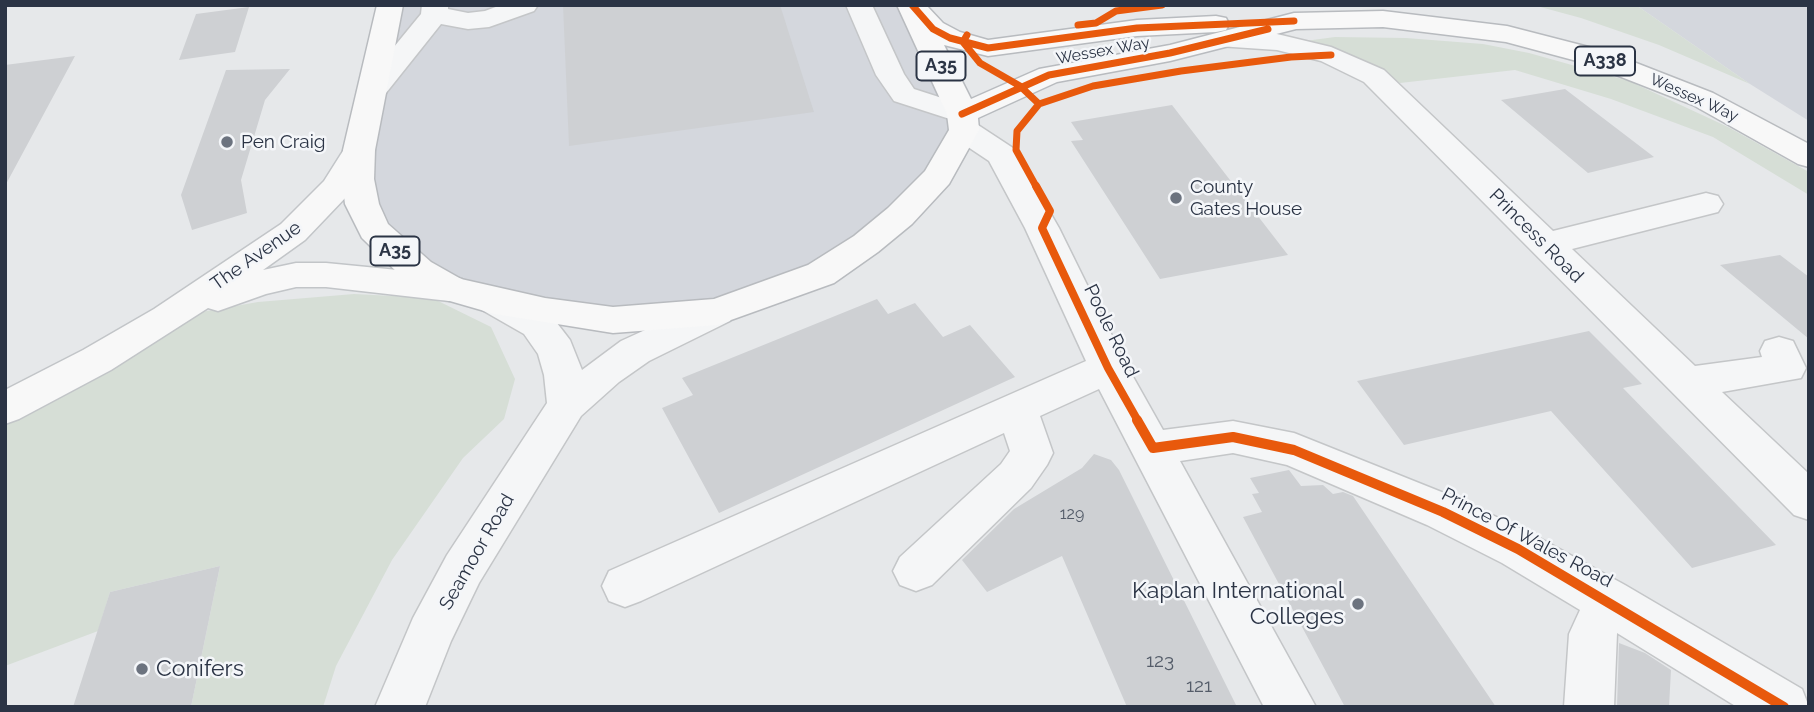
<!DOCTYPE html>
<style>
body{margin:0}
#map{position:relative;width:1814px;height:712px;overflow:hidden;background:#e6e8ea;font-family:Raleway,sans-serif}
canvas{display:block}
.frame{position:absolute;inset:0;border:7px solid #2b3445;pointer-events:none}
</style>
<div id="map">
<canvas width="1814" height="712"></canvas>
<div class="frame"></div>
</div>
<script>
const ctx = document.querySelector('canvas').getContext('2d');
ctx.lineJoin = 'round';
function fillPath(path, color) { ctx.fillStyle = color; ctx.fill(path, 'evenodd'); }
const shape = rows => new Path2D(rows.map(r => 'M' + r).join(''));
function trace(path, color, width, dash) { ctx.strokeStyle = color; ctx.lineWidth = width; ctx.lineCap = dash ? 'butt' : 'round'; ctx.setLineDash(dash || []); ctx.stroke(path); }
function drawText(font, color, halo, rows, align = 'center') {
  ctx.font = font + ' Raleway,sans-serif'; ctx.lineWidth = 5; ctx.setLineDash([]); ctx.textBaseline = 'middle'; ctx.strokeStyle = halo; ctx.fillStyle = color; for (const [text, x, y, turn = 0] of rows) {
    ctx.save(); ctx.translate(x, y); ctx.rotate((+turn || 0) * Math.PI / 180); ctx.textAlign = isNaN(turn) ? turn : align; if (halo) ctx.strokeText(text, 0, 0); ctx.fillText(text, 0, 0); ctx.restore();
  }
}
fillPath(shape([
 [390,5,910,5,948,80,962,114,900,216,763,296,613,320,449,288,362,204],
 [1636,5,1809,5,1809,121,1750,84]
]), '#d4d7dd');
fillPath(shape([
 [1533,5,1636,5,1750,84,1659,45,1581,18],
 [1335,37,1406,38,1483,44,1529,53,1629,81,1728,127,1809,172,1809,195,1713,137,1611,99,1515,70,1400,83,1339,51,1305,41],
 [354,294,432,298,491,327,515,379,504,419,463,458,392,560,336,666,323,707,191,707,220,566,110,592,98,631,5,666,5,408,167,318,258,302]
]), '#d6ded6');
fillPath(shape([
 [563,5,780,5,814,112,569,146],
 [249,7,235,52,179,60,196,14],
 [75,56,5,186,5,65],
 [290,69,265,100,241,180,247,213,192,230,181,195,226,70],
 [1565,89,1654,157,1588,173,1501,100],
 [1172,105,1288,255,1160,279,1071,141,1083,140,1071,122],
 [1780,255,1809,277,1809,339,1720,265],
 [877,299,888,314,915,303,943,337,970,325,1015,377,719,513,662,408,693,395,682,378],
 [1589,331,1642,384,1623,388,1776,545,1692,568,1551,411,1404,445,1357,381],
 [1094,454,1111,460,1119,470,1237,707,1127,707,1062,556,987,592,962,560,1014,509,1082,468],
 [1289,470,1301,486,1323,485,1333,494,1343,492,1353,496,1496,707,1345,707,1243,517,1262,512,1252,494,1259,493,1250,478],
 [220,566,191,707,73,707,110,592],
 [1619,643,1645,653,1671,670,1669,707,1617,707]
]), '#ced0d3');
const minor = shape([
 [422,5,448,5,448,9,468,13,485,11,501,5,538,5,534,11,489,27,468,29,441,24,382,98,372,101,362,98,357,92,421,14,422,5],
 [846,5,872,5,904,74,914,89,973,108,977,114,973,120,967,122,975,123,1013,148,1059,228,1127,366,1163,430,1233,421,1294,433,1459,499,1534,535,1625,585,1802,689,1809,707,1737,707,1617,633,1614,707,1564,707,1569,634,1580,610,1502,563,1427,525,1287,465,1233,453,1180,461,1316,707,1264,707,1099,389,1040,416,1053,453,1047,465,1031,488,932,585,916,591,900,585,893,571,900,557,1001,464,1010,451,1004,433,641,601,625,607,609,601,602,586,609,571,1086,361,1025,228,989,161,953,137,949,130,953,123,959,122,894,101,876,75,846,5],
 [1228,32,1277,34,1331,47,1384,70,1553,231,1706,193,1718,196,1723,204,1718,212,1572,249,1695,366,1762,357,1760,351,1765,341,1779,337,1793,341,1806,368,1801,378,1722,392,1809,474,1809,520,1794,515,1364,82,1321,61,1277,50,1218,46,1214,40,1218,34,1228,32],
 [495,288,508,292,550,314,570,340,582,370,621,341,704,303,717,299,730,303,735,312,730,321,649,361,619,382,581,416,479,583,451,641,425,707,375,707,413,618,447,555,547,403,544,375,538,354,524,334,482,310,477,301,482,292,495,288]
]);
const major = shape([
 [359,141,370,143,375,150,348,195,305,240,263,270,296,263,326,263,449,275,462,279,467,288,462,297,449,301,326,287,296,287,266,294,218,311,208,308,111,370,19,419,5,424,5,390,83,350,154,309,281,224,324,181,348,143,359,141]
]);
const highway = shape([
 [377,5,403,5,375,150,374,179,379,204,388,224,431,262,461,279,545,298,613,307,714,299,808,265,854,236,888,208,925,171,949,130,947,114,897,5,927,6,943,23,960,32,988,40,1137,20,1216,16,1226,18,1229,24,1226,30,1216,32,1137,36,988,56,944,45,971,99,1039,69,1170,45,1294,13,1383,11,1507,26,1608,52,1713,93,1809,144,1809,167,1798,164,1693,105,1588,64,1506,42,1383,27,1296,29,1170,61,1057,82,978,118,979,130,949,184,912,224,878,252,834,283,717,325,613,333,495,314,436,297,405,280,362,238,345,204,342,179,343,150,377,5]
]);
trace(minor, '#c4c6c8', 3);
trace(major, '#c2c5c8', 3);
trace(highway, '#b8bbbf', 3);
fillPath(minor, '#f5f6f7');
fillPath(major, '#f8f8f8');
fillPath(highway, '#f8f8f8');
trace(shape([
 [912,5,933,29,950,38,988,48,1137,28,1294,21],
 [1078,25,1096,23,1116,11,1162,5],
 [967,35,963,42,980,63,1020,86,1039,104,1017,131,1016,150,1037,188],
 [1039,104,1093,86,1181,71,1291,57,1331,55],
 [962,114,1049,75,1170,53,1268,29]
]), '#e8590c', 7);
trace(shape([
 [1036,186,1050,211,1042,228,1108,368,1138,421]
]), '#e8590c', 8);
trace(shape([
 [1137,420,1153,448,1233,437,1294,450,1443,512,1518,549,1784,707]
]), '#e8590c', 10);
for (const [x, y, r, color] of [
 [227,142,7,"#6c737f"],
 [1176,198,7,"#6c737f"],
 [1358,604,7,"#6c737f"],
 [142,669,7,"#6c737f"]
]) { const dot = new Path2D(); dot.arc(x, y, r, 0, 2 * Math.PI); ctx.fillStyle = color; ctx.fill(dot); trace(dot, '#f4f6f9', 2.5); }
drawText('16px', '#2b3445', '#f4f6f9', [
 ["Wessex Way",1103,51,-10],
 ["Wessex Way",1694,98,24]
]);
drawText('16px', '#545c69', null, [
 ["129",1072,514]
]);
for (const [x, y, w] of [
 [1605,61,60],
 [941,66,49],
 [395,251,49]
]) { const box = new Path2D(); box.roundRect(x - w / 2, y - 14.5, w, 29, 5); ctx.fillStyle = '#f4f6f9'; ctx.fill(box); trace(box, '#2b3445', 2); }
drawText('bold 18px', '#2b3445', null, [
 ["A338",1605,61],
 ["A35",941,66],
 ["A35",395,251]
]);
drawText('19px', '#2b3445', '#f4f6f9', [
 ["Pen Craig",241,142],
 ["County",1190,187],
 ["Gates House",1190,209]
], 'left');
drawText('19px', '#2b3445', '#f4f6f9', [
 ["Princess Road",1536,236,45],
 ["The Avenue",256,256,-35],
 ["Poole Road",1111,331,64],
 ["Prince Of Wales Road",1527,538,28],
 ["Seamoor Road",477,552,-60]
]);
drawText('19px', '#545c69', null, [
 ["123",1160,661],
 ["121",1199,686]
]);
drawText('23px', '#2b3445', '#f4f6f9', [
 ["Kaplan International",1344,591],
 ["Colleges",1344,617],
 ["Conifers",156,669,"left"]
], 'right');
</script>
